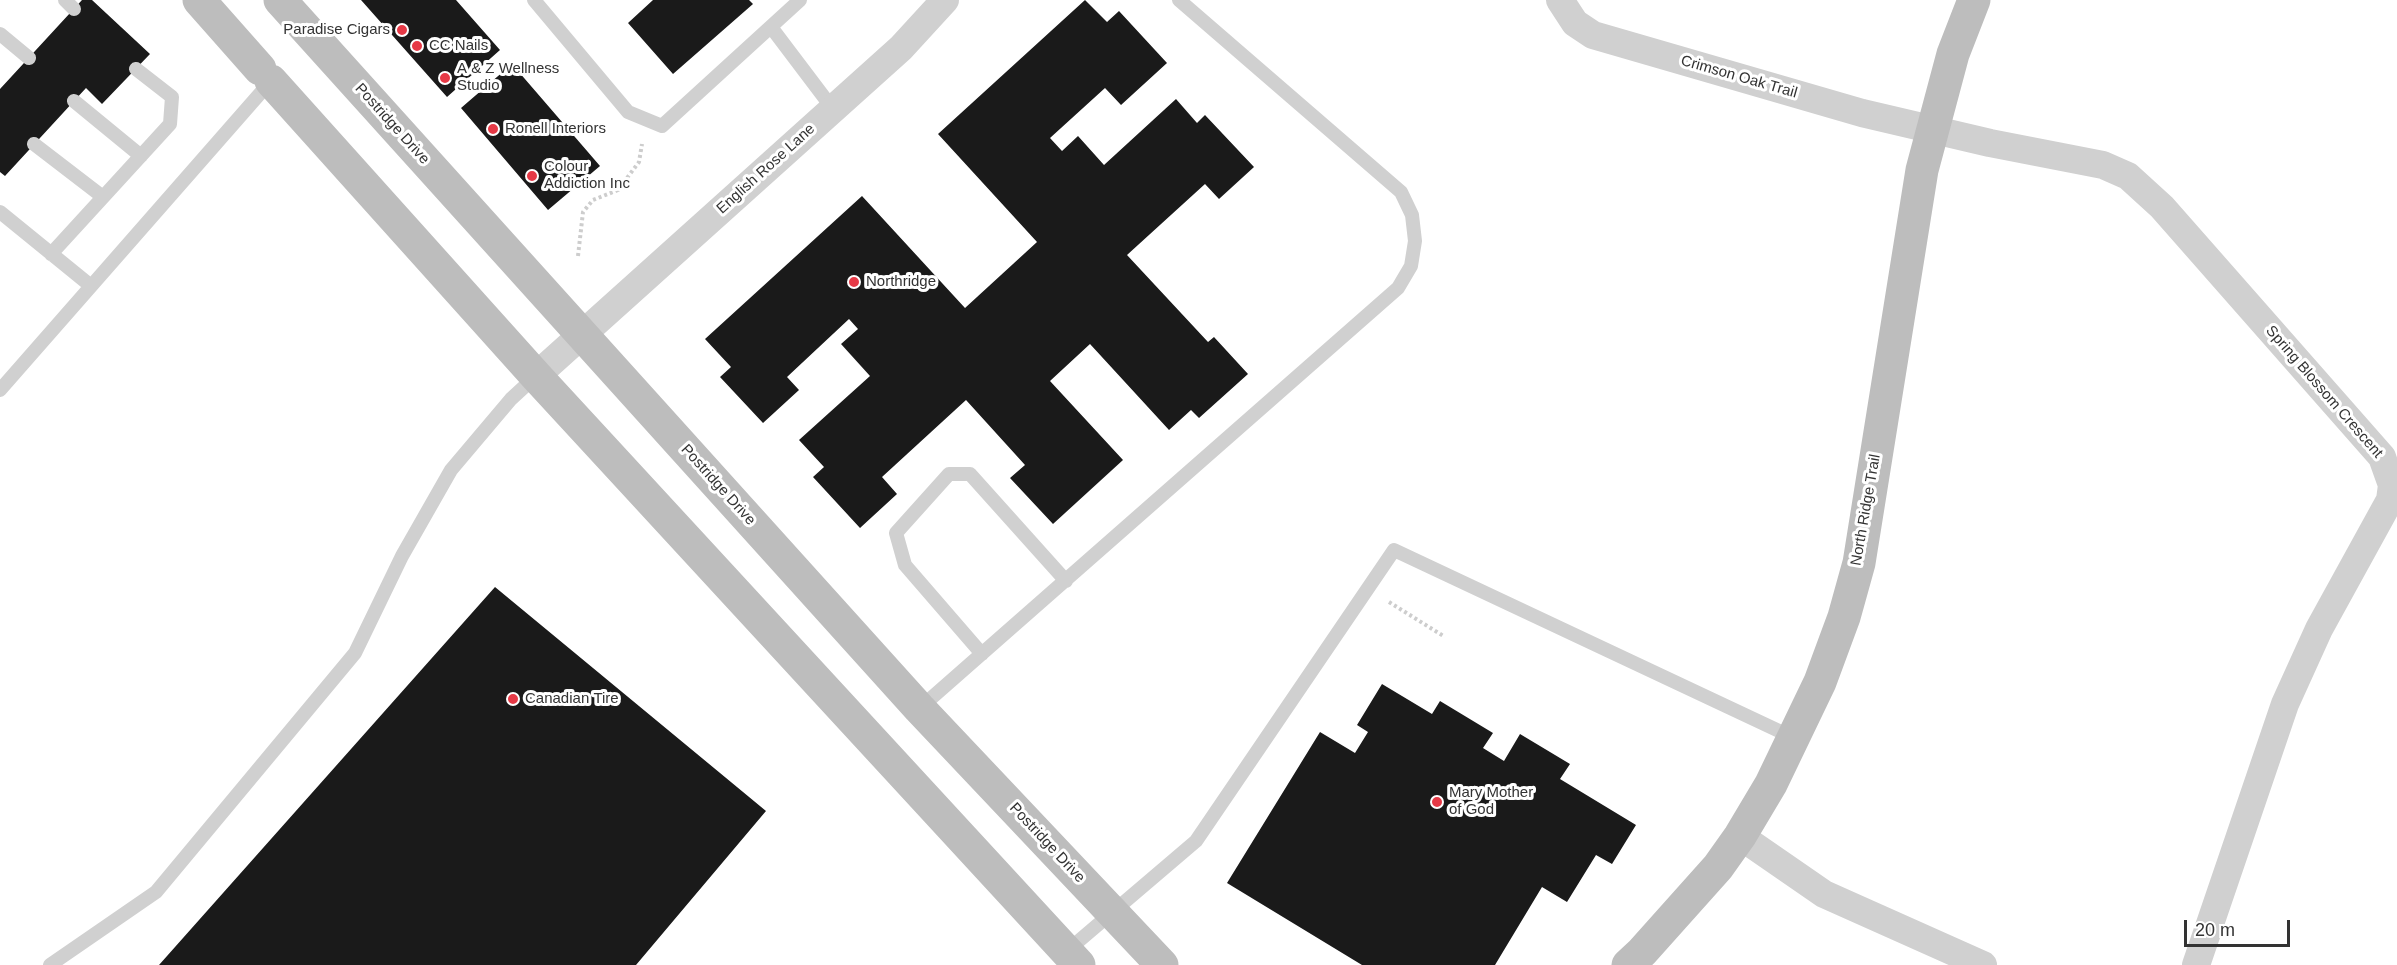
<!DOCTYPE html>
<style>
body{margin:0}
#map{position:relative;width:2397px;height:965px;overflow:hidden;background:#fff;font-family:Arial,sans-serif}
canvas{display:block}
.scale{position:absolute;left:2184px;top:920px;width:106px;height:27px;box-sizing:border-box;border:3px solid #333;border-top:0;padding-left:8px;font-size:18px;line-height:21px;white-space:nowrap;color:#333;-webkit-text-stroke:4px #fff;paint-order:stroke}
</style>
<div id="map">
<canvas width="2397" height="965"></canvas>
<div class="scale">20 m</div>
</div>
<script>
const ctx = document.querySelector('canvas').getContext('2d');
ctx.lineJoin = 'round';
function fillPath(path, color) { ctx.fillStyle = color; ctx.fill(path, 'evenodd'); }
const shape = rows => new Path2D(rows.map(r => 'M' + r).join(''));
function trace(path, color, width, dash) { ctx.strokeStyle = color; ctx.lineWidth = width; ctx.lineCap = dash ? 'butt' : 'round'; ctx.setLineDash(dash || []); ctx.stroke(path); }
function drawText(font, color, halo, rows, align = 'center') {
  ctx.font = font + ' Arial,sans-serif'; ctx.lineWidth = 6; ctx.setLineDash([]); ctx.textBaseline = 'middle'; ctx.strokeStyle = halo; ctx.fillStyle = color; for (const [text, x, y, turn = 0] of rows) {
    ctx.save(); ctx.translate(x, y); ctx.rotate((+turn || 0) * Math.PI / 180); ctx.textAlign = isNaN(turn) ? turn : align; if (halo) ctx.strokeText(text, 0, 0); ctx.fillText(text, 0, 0); ctx.restore();
  }
}
fillPath(shape([
 [82,0,92,0,150,54,102,104,86,88,5,176,0,172,0,89],
 [361,0,456,0,500,50,447,97],
 [653,0,749,0,753,4,673,74,628,23],
 [1085,0,1107,22,1119,11,1167,63,1121,105,1105,88,1050,138,1062,151,1078,136,1104,165,1176,99,1197,123,1205,115,1254,167,1219,199,1205,184,1127,255,1208,342,1214,337,1248,374,1199,418,1191,410,1169,430,1090,344,1050,381,1123,460,1053,524,1010,478,1025,465,966,400,882,477,897,494,860,528,813,477,824,467,799,440,870,376,841,344,858,329,849,319,787,377,799,390,763,423,720,377,731,367,705,339,862,196,965,308,1037,242,938,134],
 [512,64,600,166,548,210,461,108],
 [495,587,766,811,636,965,159,965],
 [1382,684,1432,714,1440,701,1493,733,1483,748,1504,761,1520,734,1570,764,1560,779,1636,825,1612,864,1596,855,1567,902,1542,887,1495,965,1362,965,1227,883,1320,732,1355,753,1368,732,1357,725]
]), '#1a1a1a');
trace(shape([
 [578,256,583,212,593,200,618,190,639,162,642,144],
 [1389,602,1445,637]
]), '#cdcdcd', 4, [3, 3]);
trace(shape([
 [65,0,74,9],
 [534,0,628,112,662,126,800,0],
 [771,27,833,109],
 [0,34,29,58],
 [74,101,141,156],
 [34,144,103,197],
 [0,212,91,286],
 [51,254,170,124,172,97,136,69],
 [0,390,271,81],
 [982,654,905,565,896,533,949,474,970,474,1066,581],
 [920,708,1398,288,1411,266,1415,241,1412,215,1401,192,1179,0],
 [1067,951,1196,841,1394,550,1794,738],
 [50,965,156,892,355,653,402,556,451,470,511,399,536,376]
]), '#d0d0d0', 14);
trace(shape([
 [1560,0,1575,23,1593,35,1862,113,1990,143,2103,165,2128,176,2162,207,2382,457,2392,485,2390,500,2319,629,2285,704,2196,965],
 [536,376,901,48,945,0],
 [1740,836,1824,894,1983,965]
]), '#d0d0d0', 28);
trace(shape([
 [199,0,260,69],
 [280,0,919,708,1162,965],
 [271,81,536,376,1079,965],
 [1628,965,1642,952,1718,867,1740,836,1771,784,1820,682,1844,617,1859,563,1922,170,1953,54,1974,0]
]), '#bdbdbd', 33);
for (const [x, y, r, color] of [
 [402,30,6,"#e63946"],
 [417,46,6,"#e63946"],
 [445,78,6,"#e63946"],
 [493,129,6,"#e63946"],
 [532,176,6,"#e63946"],
 [854,282,6,"#e63946"],
 [513,699,6,"#e63946"],
 [1437,802,6,"#e63946"]
]) { const dot = new Path2D(); dot.arc(x, y, r, 0, 2 * Math.PI); ctx.fillStyle = color; ctx.fill(dot); trace(dot, '#fff', 2); }
drawText('15px', '#333', '#fff', [
 ["Paradise Cigars",390,30,"right"],
 ["CC Nails",429,46],
 ["A & Z Wellness",457,69],
 ["Studio",457,86],
 ["Ronell Interiors",505,129],
 ["Colour",544,167],
 ["Addiction Inc",544,184],
 ["Northridge",866,282],
 ["Canadian Tire",525,699],
 ["Mary Mother",1449,793],
 ["of God",1449,810]
], 'left');
drawText('15px', '#333', '#fff', [
 ["Crimson Oak Trail",1739,77,16],
 ["Postridge Drive",392,124,48],
 ["English Rose Lane",766,169,-42],
 ["Spring Blossom Crescent",2324,392,49],
 ["Postridge Drive",718,485,48],
 ["North Ridge Trail",1866,510,-80],
 ["Postridge Drive",1047,843,47]
]);
</script>
